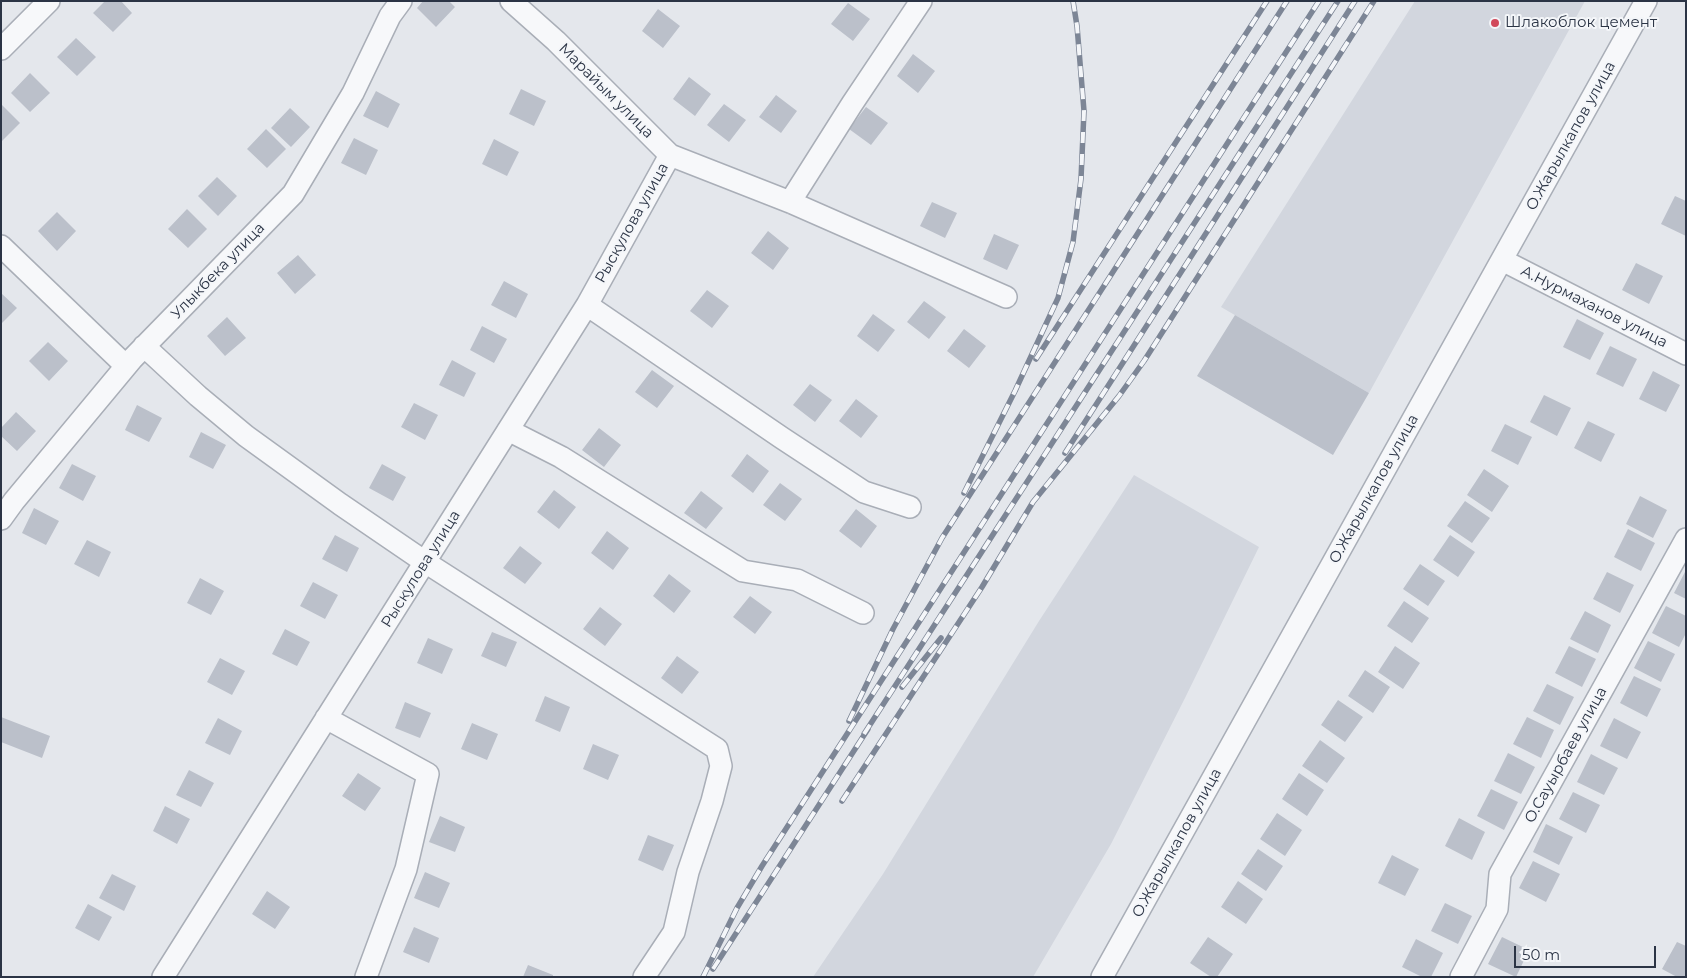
<!DOCTYPE html>
<meta charset="utf-8">
<style>
body{margin:0}
#map{position:relative;width:1687px;height:978px;overflow:hidden;background:#e4e7ec;font-family:Montserrat,sans-serif}
canvas{display:block}
.frame{position:absolute;inset:0;border:2px solid #2b3445;pointer-events:none}
.scale{position:absolute;left:1514px;top:946px;width:142px;height:22px;box-sizing:border-box;border:2px solid #2b3445;border-top:0;padding-left:6px;font-size:15px;line-height:18px;white-space:nowrap;color:#2b3445;-webkit-text-stroke:4px #f4f6f9;paint-order:stroke}
</style>
<div id="map">
<canvas width="1687" height="978"></canvas>
<div class="frame"></div>
<div class="scale">50 m</div>
</div>
<script>
const ctx = document.querySelector('canvas').getContext('2d');
ctx.lineJoin = 'round';
function fillPath(path, color) { ctx.fillStyle = color; ctx.fill(path, 'evenodd'); }
const shape = rows => new Path2D(rows.map(r => 'M' + r).join(''));
function trace(path, color, width, dash) { ctx.strokeStyle = color; ctx.lineWidth = width; ctx.lineCap = dash ? 'butt' : 'round'; ctx.setLineDash(dash || []); ctx.stroke(path); }
function drawText(font, color, halo, rows, align = 'center') {
  ctx.font = font + ' Montserrat,sans-serif'; ctx.lineWidth = 4; ctx.setLineDash([]); ctx.textBaseline = 'middle'; ctx.strokeStyle = halo; ctx.fillStyle = color; for (const [text, x, y, turn = 0] of rows) {
    ctx.save(); ctx.translate(x, y); ctx.rotate((+turn || 0) * Math.PI / 180); ctx.textAlign = isNaN(turn) ? turn : align; if (halo) ctx.strokeText(text, 0, 0); ctx.fillText(text, 0, 0); ctx.restore();
  }
}
fillPath(shape([
 [1415,1,1585,1,1369,393,1221,307],
 [1134,475,1259,547,1185,698,1111,844,1033,977,813,977,883,874,1039,621]
]), '#d2d6de');
fillPath(shape([
 [105,1,121,1,132,13,113,32,93,13],
 [423,1,449,1,455,7,436,27,417,8],
 [848,3,870,19,853,41,831,24],
 [658,9,680,26,663,48,642,31],
 [76,38,96,57,77,76,57,57],
 [913,54,935,71,918,93,897,76],
 [30,73,50,93,30,112,11,93],
 [689,77,711,94,695,116,673,99],
 [521,89,546,101,534,126,509,114],
 [376,91,400,104,388,128,363,116],
 [776,95,797,111,781,133,759,117],
 [1,104,20,123,1,142],
 [724,104,746,120,729,142,707,125],
 [866,107,888,123,871,145,849,129],
 [290,108,310,127,291,147,271,128],
 [266,129,286,149,267,168,247,149],
 [354,138,378,150,366,175,341,163],
 [494,139,519,152,507,176,482,164],
 [217,177,237,196,218,216,198,196],
 [1675,196,1686,201,1686,236,1661,224],
 [932,202,957,213,945,238,920,226],
 [187,209,207,229,188,248,168,229],
 [57,212,76,231,57,251,38,231],
 [768,231,789,248,773,270,751,253],
 [994,234,1019,245,1007,270,983,259],
 [298,255,316,275,295,294,277,273],
 [1636,263,1663,276,1649,304,1622,290],
 [504,281,528,294,516,318,491,305],
 [707,290,729,306,712,328,690,311],
 [1,293,17,308,1,324],
 [924,301,946,317,929,339,907,322],
 [873,314,895,330,878,352,857,336],
 [1235,315,1369,393,1333,455,1197,376],
 [227,317,246,338,225,356,207,336],
 [1577,319,1604,333,1590,360,1563,347],
 [482,326,507,339,494,363,470,350],
 [964,329,986,346,969,368,947,351],
 [48,342,68,361,49,381,29,361],
 [1610,346,1637,359,1623,387,1596,374],
 [452,360,476,373,464,397,439,385],
 [652,370,674,386,657,408,635,392],
 [1653,371,1680,385,1666,412,1639,399],
 [810,384,832,400,815,422,793,405],
 [1544,395,1571,408,1557,436,1530,422],
 [856,399,878,416,861,438,839,421],
 [414,403,438,415,425,440,401,427],
 [137,405,162,418,149,442,125,430],
 [16,412,36,431,17,451,1,436,1,428],
 [1588,421,1615,434,1601,462,1574,448],
 [1505,424,1532,437,1518,465,1491,451],
 [599,428,621,445,604,467,582,450],
 [201,432,226,445,213,469,189,457],
 [747,454,769,471,753,493,731,476],
 [72,464,96,476,83,501,59,488],
 [382,464,406,477,393,501,369,488],
 [1484,469,1509,486,1492,512,1467,495],
 [780,483,802,499,785,521,763,505],
 [554,490,576,507,559,529,537,512],
 [701,491,723,508,706,529,684,513],
 [1640,496,1667,510,1653,538,1626,524],
 [1465,501,1490,518,1472,543,1447,526],
 [34,508,59,521,46,545,22,533],
 [856,509,877,526,861,548,839,531],
 [1628,529,1655,543,1641,571,1614,557],
 [607,531,629,548,613,570,591,553],
 [335,535,359,548,347,572,322,559],
 [1450,535,1475,552,1458,577,1433,560],
 [87,540,111,552,99,577,74,564],
 [520,546,542,563,525,584,503,568],
 [1420,564,1445,581,1428,606,1403,589],
 [1686,570,1686,599,1674,593],
 [1607,572,1634,585,1620,613,1593,599],
 [669,574,691,591,674,613,653,596],
 [200,578,224,591,211,615,187,603],
 [313,582,338,595,325,619,300,606],
 [750,596,772,612,755,634,733,617],
 [1404,601,1429,618,1412,643,1387,626],
 [1666,606,1686,616,1686,633,1679,647,1652,633],
 [600,607,622,624,605,646,583,629],
 [1585,611,1611,625,1598,653,1570,639],
 [285,629,310,642,297,666,272,654],
 [492,632,517,642,506,667,481,656],
 [428,638,453,649,442,674,417,663],
 [1648,641,1675,654,1661,682,1634,668],
 [1395,646,1420,663,1403,689,1378,672],
 [1569,646,1596,659,1582,687,1555,673],
 [677,656,699,672,682,694,661,678],
 [220,658,245,671,232,695,207,682],
 [1365,670,1390,687,1373,713,1348,696],
 [1634,676,1661,689,1647,717,1620,703],
 [1547,684,1574,697,1560,725,1533,711],
 [545,696,570,707,560,732,535,721],
 [1338,700,1363,717,1345,742,1321,725],
 [405,702,431,713,420,738,395,728],
 [1,717,50,736,42,758,1,742],
 [1527,717,1554,730,1541,758,1513,744],
 [218,718,242,731,230,755,205,743],
 [1614,718,1641,732,1627,759,1600,746],
 [472,723,498,734,487,760,461,749],
 [1320,740,1345,758,1327,783,1302,766],
 [593,744,619,755,608,780,583,769],
 [1508,753,1535,767,1521,794,1494,781],
 [1591,754,1618,768,1604,795,1577,782],
 [189,770,214,783,201,807,176,795],
 [358,773,381,788,365,811,342,796],
 [1299,773,1324,790,1307,816,1282,799],
 [1491,789,1518,802,1504,830,1477,816],
 [1573,792,1600,805,1586,833,1559,819],
 [165,806,190,819,177,844,153,831],
 [1277,813,1302,830,1285,856,1260,839],
 [440,816,465,827,455,852,429,842],
 [1459,818,1485,832,1472,860,1445,846],
 [1546,824,1573,837,1559,865,1533,852],
 [648,835,674,845,663,871,638,860],
 [1258,849,1283,866,1266,891,1241,874],
 [1392,855,1419,869,1405,896,1378,883],
 [1533,861,1560,874,1546,902,1519,888],
 [425,872,450,883,439,908,414,898],
 [112,874,136,886,124,911,99,898],
 [1238,881,1263,899,1246,924,1221,907],
 [267,891,290,907,275,929,252,914],
 [1445,903,1472,916,1458,944,1431,931],
 [88,904,112,917,99,941,75,928],
 [414,927,439,938,429,963,403,952],
 [1208,937,1233,954,1217,977,1211,977,1190,963],
 [1502,937,1529,950,1516,977,1488,964],
 [1416,939,1443,953,1431,977,1422,977,1402,967],
 [1677,942,1686,946,1686,977,1677,977,1662,969],
 [528,965,553,975,553,977,523,977]
]), '#bbc0ca');
const minor = shape([
 [511,1,556,41,670,155,790,202,1006,297],
 [1,49,49,1],
 [790,202,852,104,921,1],
 [1,246,126,366],
 [1502,260,1686,354],
 [587,305,782,438,864,492,910,507],
 [144,346,198,396,246,436,340,504,425,562,717,749,721,766,712,801,688,872,674,932,644,977],
 [508,430,561,457,743,571,797,580,863,613],
 [1,519,14,501,132,359,293,194,353,93,390,16,401,1],
 [326,718,428,774,406,869,366,977],
 [163,977,587,305,670,155],
 [1102,977,1646,1],
 [1461,977,1497,909,1500,874,1686,539]
]);
trace(minor, '#a9aeb7', 24);
trace(minor, '#f7f8fa', 21);
const rail = shape([
 [1036,359,1267,1],
 [1065,453,1355,1],
 [964,493,1015,391,1058,298,1073,242,1081,179,1084,111,1077,26,1073,1],
 [902,687,941,638],
 [849,721,893,629,942,538,1287,1],
 [864,734,1338,1],
 [842,801,982,587,1033,502,1119,396,1144,361,1374,1],
 [713,969,868,729],
 [703,977,737,908,762,866,1319,1]
]);
trace(rail, '#7d8696', 5.5);
trace(rail, '#f4f6f9', 4, [11]);
for (const [x, y, r, color] of [
 [1495,23,5,"#d1495b"]
]) { const dot = new Path2D(); dot.arc(x, y, r, 0, 2 * Math.PI); ctx.fillStyle = color; ctx.fill(dot); trace(dot, '#f4f6f9', 2); }
drawText('15px', '#2b3445', '#f4f6f9', [
 ["Шлакоблок цемент",1505,23]
], 'left');
drawText('15px', '#2b3445', '#f4f6f9', [
 ["Марайым улица",606,91,45],
 ["О.Жарылкапов улица",1571,136,-61],
 ["Рыскулова улица",632,223,-61],
 ["Улыкбека улица",218,271,-46],
 ["А.Нурмаханов улица",1594,307,27],
 ["О.Жарылкапов улица",1374,489,-61],
 ["Рыскулова улица",421,569,-58],
 ["О.Сауырбаев улица",1566,755,-61],
 ["О.Жарылкапов улица",1177,843,-61]
]);
</script>
